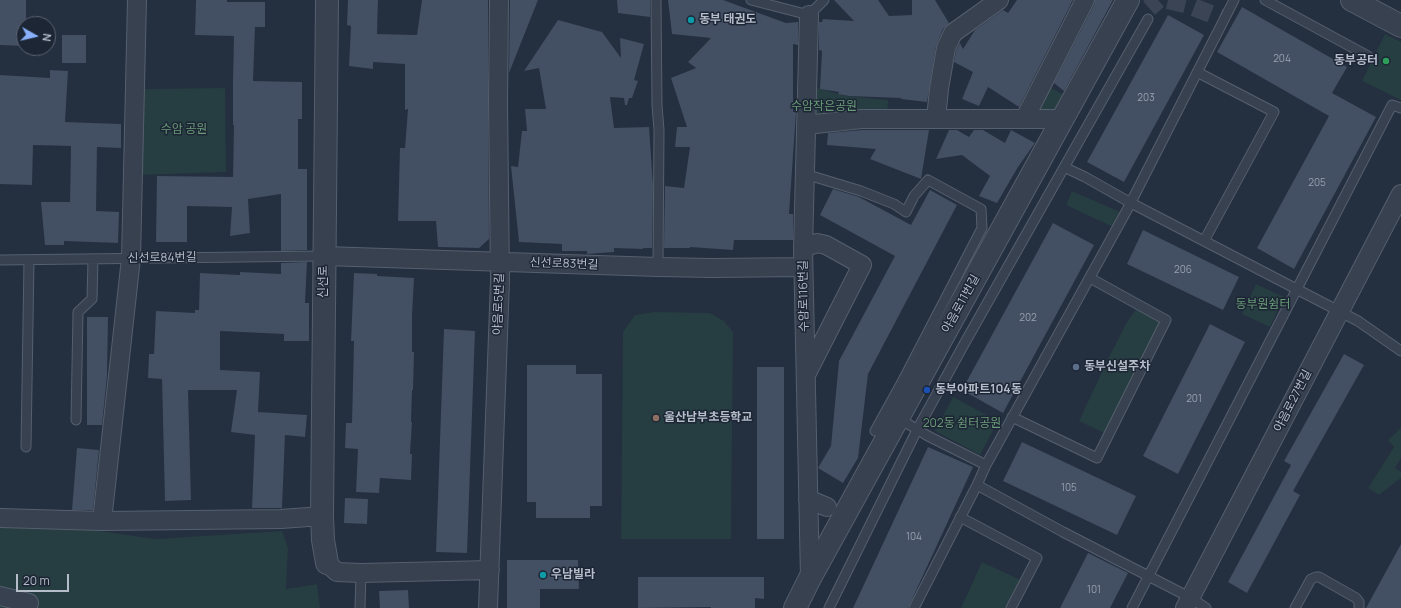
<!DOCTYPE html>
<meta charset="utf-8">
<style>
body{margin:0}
#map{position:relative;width:1401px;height:608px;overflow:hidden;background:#242f40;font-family:Manrope,sans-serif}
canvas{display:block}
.north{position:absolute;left:16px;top:16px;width:40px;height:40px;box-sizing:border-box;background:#1d2635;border:1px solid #5a6271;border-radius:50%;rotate:98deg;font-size:11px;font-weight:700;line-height:16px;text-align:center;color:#b5bcca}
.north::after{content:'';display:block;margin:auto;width:14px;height:18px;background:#89b1fb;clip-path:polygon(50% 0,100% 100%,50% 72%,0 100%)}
.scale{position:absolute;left:16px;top:574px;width:53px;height:18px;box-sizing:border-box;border:2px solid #b5bcca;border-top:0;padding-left:5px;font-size:12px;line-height:14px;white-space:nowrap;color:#b5bcca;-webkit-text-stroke:3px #1d2635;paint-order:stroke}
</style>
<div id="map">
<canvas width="1401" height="608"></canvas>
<div class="north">N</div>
<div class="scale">20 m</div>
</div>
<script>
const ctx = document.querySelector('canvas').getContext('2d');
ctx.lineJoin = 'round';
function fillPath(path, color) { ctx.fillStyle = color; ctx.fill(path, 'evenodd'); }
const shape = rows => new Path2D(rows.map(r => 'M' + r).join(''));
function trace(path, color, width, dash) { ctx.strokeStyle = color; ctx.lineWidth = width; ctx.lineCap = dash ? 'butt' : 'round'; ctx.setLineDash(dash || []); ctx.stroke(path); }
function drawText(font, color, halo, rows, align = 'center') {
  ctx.font = font + ' Manrope,"Noto Sans KR",sans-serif'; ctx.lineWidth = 3; ctx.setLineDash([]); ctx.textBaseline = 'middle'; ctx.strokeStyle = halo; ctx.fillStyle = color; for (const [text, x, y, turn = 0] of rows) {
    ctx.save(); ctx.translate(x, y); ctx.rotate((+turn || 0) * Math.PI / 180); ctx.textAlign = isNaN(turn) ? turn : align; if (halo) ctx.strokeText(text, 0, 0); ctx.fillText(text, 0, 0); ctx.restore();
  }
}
fillPath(shape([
 [1385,34,1401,42,1401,100,1362,81],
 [807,85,846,96,888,100,887,119,806,125],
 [1046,85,1068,97,1063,119,1029,118],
 [225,88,226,172,140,175,144,89],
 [1072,191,1120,212,1113,227,1066,205],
 [1256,284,1284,297,1270,327,1242,314],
 [1139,305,1165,320,1108,435,1079,421,1108,359,1127,322],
 [654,312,710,313,724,321,733,332,731,539,621,539,623,332,635,315],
 [953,397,998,421,980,455,935,431],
 [1401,428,1401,458,1395,468,1401,472,1401,478,1379,495,1368,488,1394,447,1388,440],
 [0,523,50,524,156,539,282,531,288,548,286,589,317,584,320,608,0,608],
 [982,562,1021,580,1008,608,961,608]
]), '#263d41');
fillPath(shape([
 [0,0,26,0,26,24,24,24,24,46,0,45],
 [196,0,227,0,227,2,265,2,265,27,255,27,253,81,302,82,302,119,298,119,298,169,307,169,307,250,281,251,281,194,248,199,250,233,230,236,232,207,187,206,187,242,156,242,157,176,233,177,234,125,233,125,233,80,234,36,195,35],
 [348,0,378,0,377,34,417,35,422,0,488,0,488,103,489,239,479,248,438,247,436,221,398,221,400,148,405,148,408,109,405,110,405,64,373,62,373,69,349,66,351,26,347,25],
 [509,0,538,0,509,73,510,0],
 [617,0,650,0,650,17,618,13],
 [668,0,723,0,786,23,798,22,798,45,793,44,793,112,796,112,789,214,793,214,793,240,734,240,733,250,690,247,690,248,664,248,665,186,684,188,690,147,675,147,677,127,687,127,671,78,696,68,688,62,711,38,672,34],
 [834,0,878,0,889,16,912,15,912,0,935,0,949,23,943,29,936,46,927,102,901,99,901,98,849,96,838,94,839,92,820,89,822,51,819,50,819,22,822,22,823,19,854,21],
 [1017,0,1073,0,1019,107,988,87,979,106,962,99,973,72,954,62,956,51,960,43,963,49,975,30,1003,10,1008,13],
 [1095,0,1113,0,1064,91,1054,83,1094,5],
 [1242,7,1347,67,1332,93,1376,117,1294,269,1257,248,1329,116,1217,52],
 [1168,15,1204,35,1124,182,1087,162],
 [558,20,602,32,621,58,620,38,644,44,634,80,638,81,632,98,629,98,627,105,625,105,624,98,610,97,614,128,649,127,653,186,652,248,643,248,643,249,614,248,614,252,587,254,587,251,562,251,562,244,519,242,511,166,518,167,522,131,527,131,525,109,546,109,539,68,524,71],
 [62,35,86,35,86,63,62,63],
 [50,70,68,71,65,122,121,124,121,148,97,147,96,211,119,212,118,243,64,241,64,245,45,245,41,202,70,202,71,146,33,145,32,185,0,184,0,75,50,78],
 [862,130,929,130,921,179,870,159,876,149,827,145,828,133],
 [949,130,957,130,969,137,974,130,983,130,1005,143,1011,130,1035,143,1018,167,997,203,979,196,990,176,962,155,936,159],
 [833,189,859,197,911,225,930,190,957,205,868,374,858,458,843,483,818,468,831,446,839,361,895,256,820,215],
 [1053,223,1094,245,1003,413,962,390],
 [1143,230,1239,277,1223,310,1127,264],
 [307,262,305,303,309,303,309,341,284,341,284,334,220,331,220,370,260,372,258,412,307,415,305,437,285,435,282,508,252,508,255,435,231,432,237,390,188,390,191,500,165,501,162,379,148,378,149,354,154,354,156,311,195,313,195,310,199,310,200,273,240,275,240,272,281,274,281,263],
 [354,273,377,274,377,276,414,278,412,315,412,352,414,352,413,390,412,390,411,422,412,422,410,454,412,454,411,480,380,478,379,493,356,492,358,449,345,448,346,423,352,423,354,341,351,341],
 [87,317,108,317,107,376,102,425,87,425],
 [1210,324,1245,342,1178,474,1143,456],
 [444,329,475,331,467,553,436,552],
 [1344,354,1364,365,1293,491,1300,495,1247,593,1228,582,1291,465,1284,461],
 [527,365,576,365,576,374,602,374,602,506,590,506,590,518,536,518,536,502,527,502],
 [757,367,784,367,784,539,757,539],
 [1022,442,1136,496,1117,535,1003,481],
 [928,447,973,467,908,608,853,608],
 [77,448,99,450,93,510,72,510],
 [345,498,368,499,367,524,344,523],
 [1401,544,1401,608,1366,608],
 [1088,553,1128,573,1110,608,1060,608],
 [507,560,578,560,579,589,540,589,540,608,507,608],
 [638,577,764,577,764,599,755,598,755,608,711,608,711,607,638,608],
 [408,590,409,608,380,608,379,591]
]), '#434f62');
trace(shape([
 [1168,0,1188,5,1224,19],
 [1149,8,1158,0]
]), '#3a4455', 18, [18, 9]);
const service = shape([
 [656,0,657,105,659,130,658,267],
 [751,0,809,15,824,0],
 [1265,0,1368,56],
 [1197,72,1274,112,1204,241],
 [1064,167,1085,177,1131,203,1358,321,1401,351],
 [805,174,861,191,894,204,906,212,914,196,928,180,981,209,982,228,901,384,875,431],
 [0,260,324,256],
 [1012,417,1097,458,1166,320,1090,278],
 [898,418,928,436,986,465,977,485,1063,532,1191,598,1206,608],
 [76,420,78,312,92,299,93,259],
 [26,447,29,260],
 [986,465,1127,210,1234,0],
 [960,517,1037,558,1011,608],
 [360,608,361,573],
 [829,608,917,430,963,346,1148,19],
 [914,608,977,485],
 [1132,608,1392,105,1401,108],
 [1295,608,1311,579,1316,577,1319,577,1356,598,1359,602,1359,608]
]);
const minor = shape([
 [809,15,803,248,810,578],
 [1025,118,1085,0],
 [936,119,939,89,946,48,953,33,999,0],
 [806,125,861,119,1063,119],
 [803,248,817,243,826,245,862,265,807,373],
 [324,256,658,267,713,268,803,267],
 [808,499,827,507],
 [0,518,102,521,281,519,322,516],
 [102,521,131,258,137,0],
 [327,563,337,572,361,573,490,570],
 [0,596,29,603],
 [488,608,500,280,498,103,499,0],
 [1185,608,1401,194]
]);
const tertiary = shape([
 [327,0,322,516,323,540,327,563],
 [1352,0,1401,26],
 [795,608,810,578,1128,0]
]);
trace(service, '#565f6d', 11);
trace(minor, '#565f6d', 20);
trace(tertiary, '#565f6d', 24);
trace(service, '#384150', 9);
trace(minor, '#384150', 18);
trace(tertiary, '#384150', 22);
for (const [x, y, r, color] of [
 [691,20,4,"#0f9aa8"],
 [1386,61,4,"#2e9e5b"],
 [1076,367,4,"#5c6f8a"],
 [927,390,4,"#1a4fb4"],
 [656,418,4,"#8d6e63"],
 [543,575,4,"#0f9aa8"]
]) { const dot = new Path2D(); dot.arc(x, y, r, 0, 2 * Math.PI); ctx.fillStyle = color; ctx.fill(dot); trace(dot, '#1d2635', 1.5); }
drawText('10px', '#98a1b0', null, [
 ["204",1282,59],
 ["203",1146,98],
 ["205",1317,183],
 ["206",1183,270],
 ["202",1028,318],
 ["201",1194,399],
 ["105",1069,488],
 ["104",914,537],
 ["101",1094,590]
]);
drawText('bold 12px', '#b5bcca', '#1d2635', [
 ["동부 태권도",699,20],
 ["동부공터",1378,61,"right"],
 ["동부신설주차",1084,367],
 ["동부아파트104동",935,390],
 ["울산남부초등학교",664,418],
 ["우남빌라",551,575]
], 'left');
drawText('12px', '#6b9c78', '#1d2635', [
 ["수암작은공원",824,107],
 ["수암 공원",184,130],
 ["동부원쉼터",1263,305],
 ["202동 쉼터공원",962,424]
]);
drawText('12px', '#b5bcca', '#1d2635', [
 ["신선로84번길",162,258,-1],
 ["신선로83번길",564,264,2],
 ["신선로",324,282,-90],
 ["수암로116번길",804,296,-91],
 ["야음로5번길",499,304,-88],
 ["야음로11번길",961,304,-61],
 ["야음로27번길",1293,401,-63]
]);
</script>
